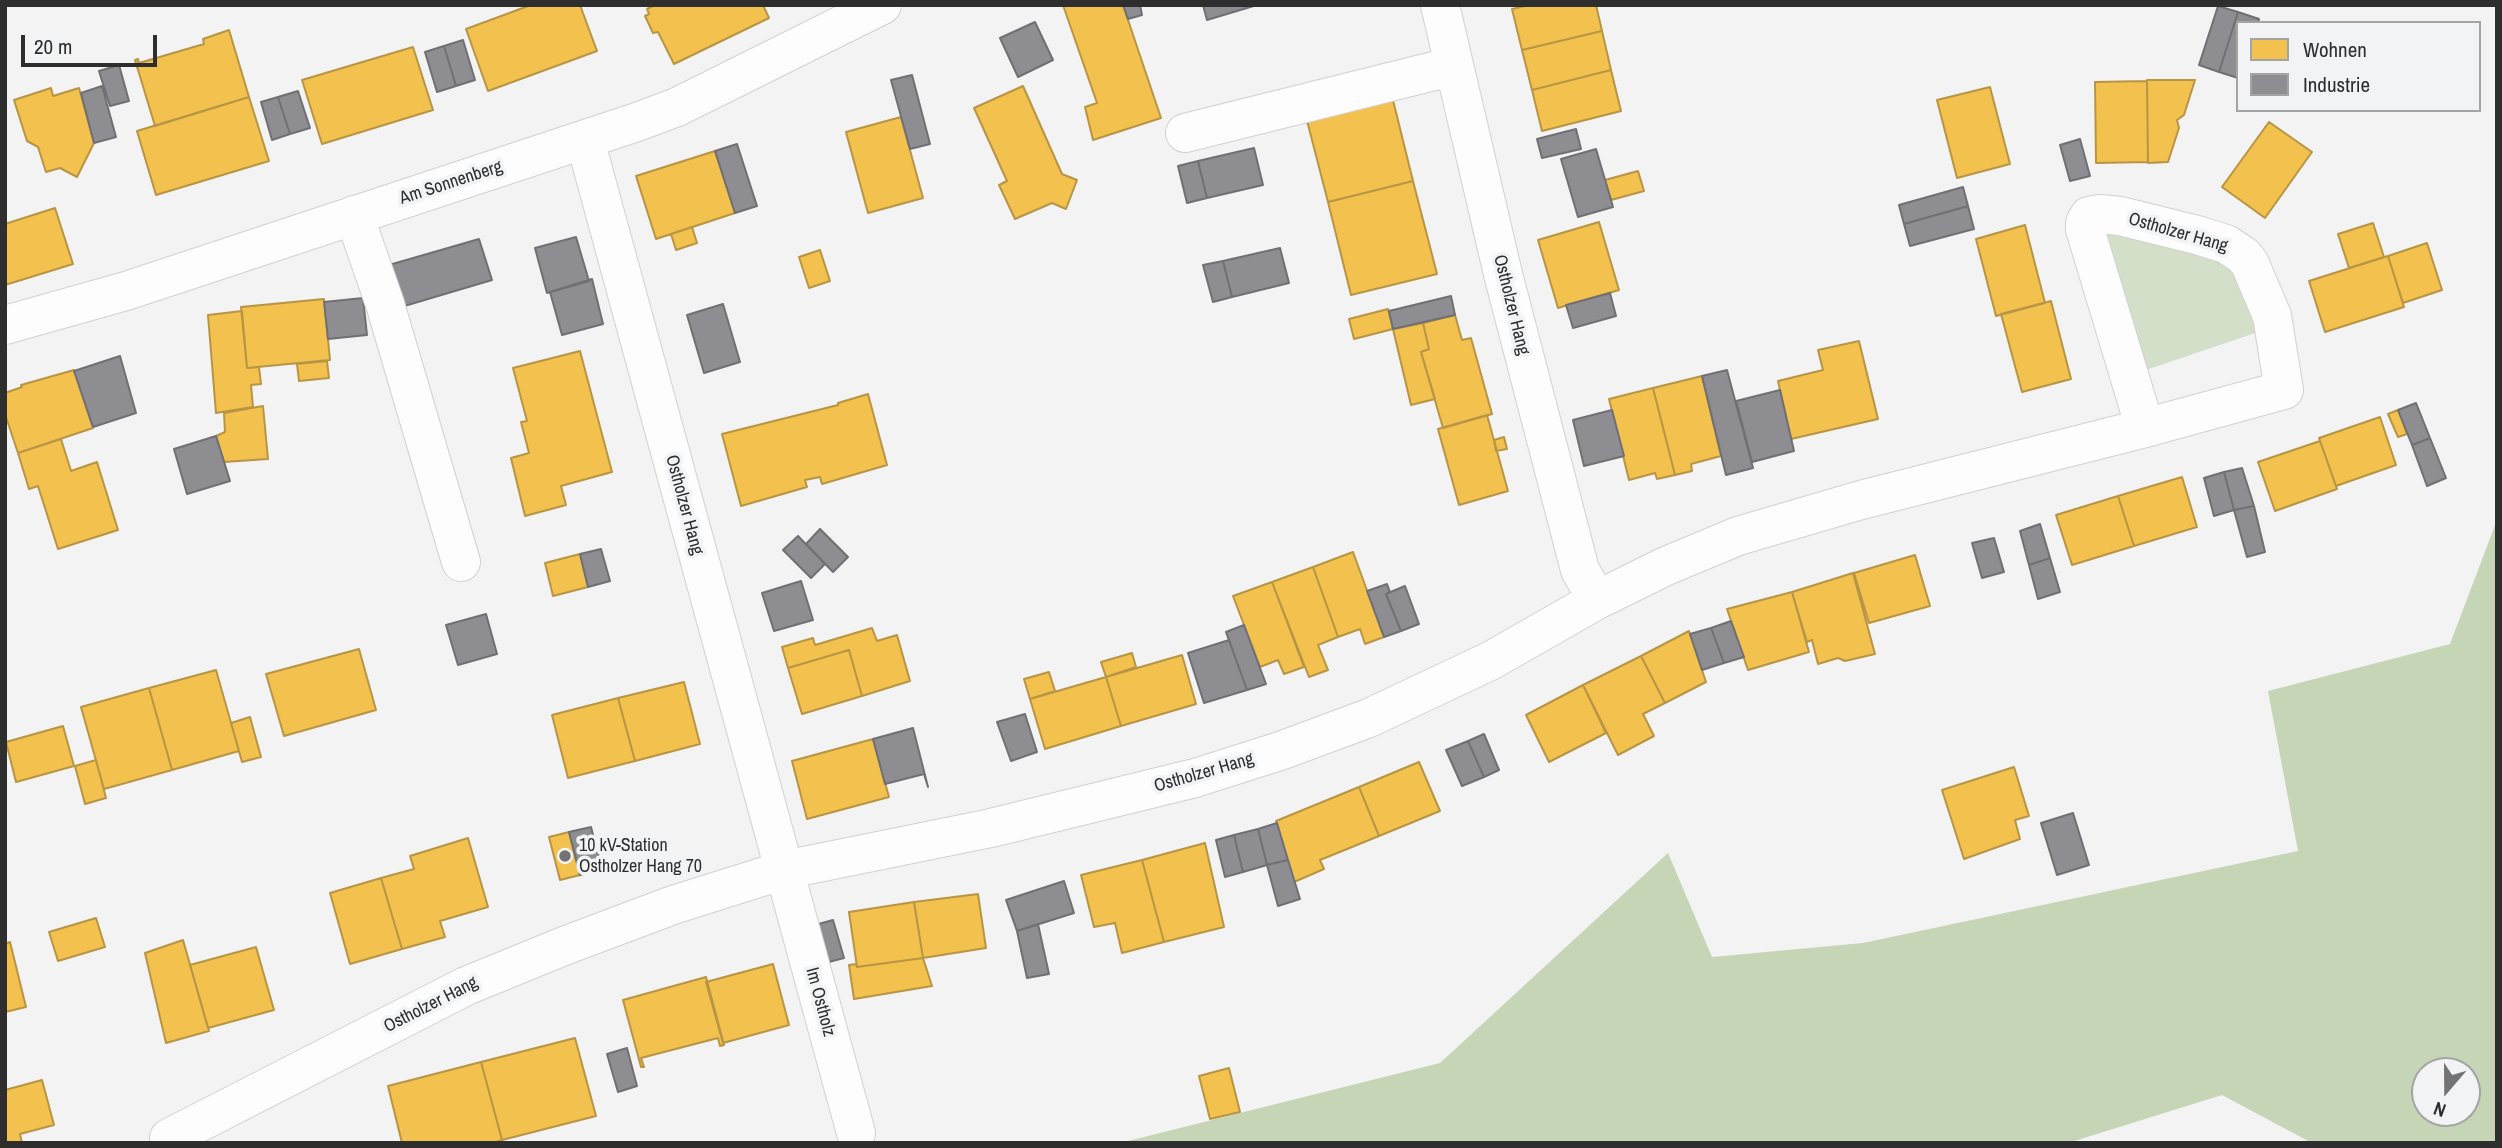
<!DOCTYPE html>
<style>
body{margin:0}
#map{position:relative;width:2502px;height:1148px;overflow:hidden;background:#f3f3f3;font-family:"Archivo Narrow",sans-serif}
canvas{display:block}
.frame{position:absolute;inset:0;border:7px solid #2e2e2f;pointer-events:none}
.legend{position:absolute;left:2236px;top:21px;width:245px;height:91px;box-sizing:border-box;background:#f2f3f4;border:2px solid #a4a4a5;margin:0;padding:9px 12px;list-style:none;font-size:21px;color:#2e2e2f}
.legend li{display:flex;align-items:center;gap:14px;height:35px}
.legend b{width:35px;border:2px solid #a4a4a5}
.north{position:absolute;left:2411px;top:1057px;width:70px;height:70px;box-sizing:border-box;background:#f2f3f4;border:2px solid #a4a4a5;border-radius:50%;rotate:200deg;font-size:19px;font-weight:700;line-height:28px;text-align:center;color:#2e2e2f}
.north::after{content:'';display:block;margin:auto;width:24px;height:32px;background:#737374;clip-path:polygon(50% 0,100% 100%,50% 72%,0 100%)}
.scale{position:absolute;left:21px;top:35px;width:136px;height:32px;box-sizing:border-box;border:4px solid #2e2e2f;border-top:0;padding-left:9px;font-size:21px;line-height:24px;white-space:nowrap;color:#2e2e2f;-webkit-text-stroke:5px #f2f3f4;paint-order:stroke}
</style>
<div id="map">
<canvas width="2502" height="1148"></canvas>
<div class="frame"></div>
<ul class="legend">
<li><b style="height:19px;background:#f2c14e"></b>Wohnen</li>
<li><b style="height:19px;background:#8d8d92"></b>Industrie</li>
</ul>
<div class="north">N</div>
<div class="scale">20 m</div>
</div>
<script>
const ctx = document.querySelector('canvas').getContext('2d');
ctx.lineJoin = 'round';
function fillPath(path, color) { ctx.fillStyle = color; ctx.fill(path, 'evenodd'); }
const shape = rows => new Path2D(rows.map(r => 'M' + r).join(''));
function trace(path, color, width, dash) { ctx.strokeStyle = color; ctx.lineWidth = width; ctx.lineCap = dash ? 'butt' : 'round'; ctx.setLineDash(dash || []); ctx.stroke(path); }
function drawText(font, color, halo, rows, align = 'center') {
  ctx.font = font + ' "Archivo Narrow",sans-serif'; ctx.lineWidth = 7; ctx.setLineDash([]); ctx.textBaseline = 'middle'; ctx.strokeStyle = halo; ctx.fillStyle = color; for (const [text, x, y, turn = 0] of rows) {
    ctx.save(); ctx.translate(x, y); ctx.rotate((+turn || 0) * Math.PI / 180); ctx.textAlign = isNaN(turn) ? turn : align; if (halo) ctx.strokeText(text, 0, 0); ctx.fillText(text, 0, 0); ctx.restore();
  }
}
fillPath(shape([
 [2111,232,2223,260,2247,286,2261,331,2143,371,2104,240]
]), '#d3dfc8');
fillPath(shape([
 [2497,520,2497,1143,2312,1143,2222,1095,2068,1143,1120,1143,1440,1063,1668,853,1712,957,1863,943,2298,851,2268,691,2450,644],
 [2425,1071,2467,1071,2467,1113,2425,1113]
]), '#c5d5b6');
const homes = shape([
 [531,5,580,5,597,51,488,91,466,29,531,5],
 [655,5,763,5,769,18,674,64,658,32,653,33,645,16,649,14,647,9,655,5],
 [1063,5,1123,5,1161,118,1093,140,1085,107,1097,103,1063,5],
 [1529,5,1596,5,1602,31,1522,50,1512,9,1529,5],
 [229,30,249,97,155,126,135,60,138,59,139,63,204,44,203,39,229,30],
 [1602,31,1611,70,1532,90,1522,50,1602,31],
 [413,47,433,110,322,144,302,80,413,47],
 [1611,70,1621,111,1542,131,1532,90,1611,70],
 [2147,80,2195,80,2184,115,2177,120,2179,128,2168,162,2148,163,2147,80],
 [2147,81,2148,162,2096,163,2095,82,2147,81],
 [1023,86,1062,174,1077,180,1066,209,1052,203,1015,219,999,185,1007,181,974,108,1023,86],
 [1990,87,2010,164,1957,178,1937,100,1990,87],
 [51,88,53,96,79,88,94,143,77,177,60,168,46,172,38,147,27,141,14,100,51,88],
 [1390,88,1413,181,1328,202,1304,109,1390,88],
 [249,97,269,161,156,195,137,131,249,97],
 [901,117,923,198,868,213,846,132,901,117],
 [2269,122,2312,152,2265,218,2222,187,2269,122],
 [715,151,735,213,656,239,636,176,715,151],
 [1638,171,1644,191,1611,200,1605,180,1638,171],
 [1413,181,1437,274,1351,295,1328,202,1413,181],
 [55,208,73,264,5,285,5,224,55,208],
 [1599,222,1619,290,1558,308,1538,240,1599,222],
 [2373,223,2384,257,2349,268,2338,234,2373,223],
 [2025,225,2045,303,1996,316,1976,239,2025,225],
 [692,227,697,243,676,250,671,234,692,227],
 [2427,243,2442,290,2403,303,2388,256,2427,243],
 [820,250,830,281,809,288,799,257,820,250],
 [2388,256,2404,307,2325,332,2309,281,2388,256],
 [324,299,330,360,247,368,241,307,324,299],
 [2051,301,2071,379,2022,392,2001,314,2051,301],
 [1388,309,1393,329,1354,339,1349,319,1388,309],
 [242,311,247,368,259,367,261,384,251,385,253,407,216,413,208,315,242,311],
 [1455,315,1462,340,1471,338,1492,414,1443,428,1421,352,1429,349,1423,323,1455,315],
 [1423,323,1429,349,1421,352,1435,399,1411,405,1393,329,1423,323],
 [1859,341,1878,419,1791,439,1778,381,1823,370,1818,350,1859,341],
 [580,351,612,472,561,486,566,505,525,516,511,458,529,453,521,422,527,421,513,368,580,351],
 [327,361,329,378,299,381,297,364,327,361],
 [74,370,93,428,18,453,5,414,5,393,22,387,21,385,74,370],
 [1702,376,1721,456,1691,464,1692,471,1675,475,1653,388,1702,376],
 [1653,388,1675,475,1657,479,1655,473,1629,480,1609,399,1653,388],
 [868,394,887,465,822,484,820,477,805,480,807,487,741,506,722,434,838,405,838,403,868,394],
 [263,406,268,459,224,462,216,436,225,432,224,413,263,406],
 [2398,410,2407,434,2398,437,2388,414,2398,410],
 [1487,415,1508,491,1459,505,1438,429,1487,415],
 [2380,417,2396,465,2336,486,2319,438,2380,417],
 [1504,437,1507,449,1496,451,1494,440,1504,437],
 [61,439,71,471,97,462,118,530,58,549,38,486,29,489,18,453,61,439],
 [2320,441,2337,489,2275,511,2258,462,2320,441],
 [2182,477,2197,527,2134,546,2118,496,2182,477],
 [2118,496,2134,546,2072,565,2056,515,2118,496],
 [1353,552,1384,637,1365,644,1360,629,1338,637,1313,567,1353,552],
 [580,554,588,587,553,596,545,563,580,554],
 [1915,555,1930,606,1869,623,1854,573,1915,555],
 [1313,567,1338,637,1318,645,1328,670,1309,677,1272,582,1313,567],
 [1853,573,1875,654,1845,661,1838,658,1818,664,1812,640,1807,642,1792,592,1853,573],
 [1272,582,1304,667,1284,674,1278,660,1260,667,1233,596,1272,582],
 [1792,592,1809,652,1748,670,1727,609,1792,592],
 [872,628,877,641,897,635,910,681,862,696,849,650,788,668,782,647,813,638,815,645,872,628],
 [1689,631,1706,682,1665,703,1641,656,1689,631],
 [359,649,376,710,284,736,266,674,359,649],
 [849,650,862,696,802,714,788,668,849,650],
 [1132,653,1136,667,1106,677,1101,662,1132,653],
 [1182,655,1196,704,1121,726,1106,677,1182,655],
 [1641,656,1665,703,1643,714,1654,736,1618,755,1583,685,1641,656],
 [216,670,239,751,172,770,149,688,216,670],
 [1049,672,1055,691,1030,699,1024,679,1049,672],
 [1106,677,1121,726,1045,749,1030,699,1106,677],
 [684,682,700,744,635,761,618,698,684,682],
 [1583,685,1606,733,1549,762,1526,715,1583,685],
 [149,688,172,770,104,789,81,707,149,688],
 [618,698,635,761,568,778,552,715,618,698],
 [250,717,261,757,242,762,231,723,250,717],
 [63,726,74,766,16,782,6,742,63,726],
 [873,739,889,797,807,819,792,761,873,739],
 [96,760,106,798,85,804,75,766,96,760],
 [1419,762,1440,811,1379,836,1359,787,1419,762],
 [2014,767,2029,816,2015,820,2020,839,1964,859,1942,790,2014,767],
 [1359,787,1379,836,1320,860,1324,869,1294,882,1276,821,1359,787],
 [569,832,580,875,560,880,549,837,569,832],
 [468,838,488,907,440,921,445,937,402,949,381,878,414,869,410,856,468,838],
 [1205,843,1224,927,1164,942,1142,860,1205,843],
 [1142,860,1164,942,1122,953,1115,923,1094,927,1081,875,1142,860],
 [381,878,402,949,350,964,330,893,381,878],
 [978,894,986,948,923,958,914,902,978,894],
 [914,902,923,958,857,967,849,912,914,902],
 [96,918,105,947,58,961,49,932,96,918],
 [183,940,209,1031,166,1043,145,953,183,940],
 [10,942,26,1007,5,1012,5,944,10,942],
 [256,947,274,1010,208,1028,190,965,256,947],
 [923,958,932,986,854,999,849,965,856,964,857,967,923,958],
 [773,964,789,1025,723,1043,706,982,773,964],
 [706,977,724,1045,720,1046,718,1038,641,1058,644,1067,641,1067,623,1000,706,977],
 [575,1038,596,1116,502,1140,481,1062,575,1038],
 [481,1062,502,1140,493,1143,402,1143,388,1086,481,1062],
 [1229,1068,1240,1112,1210,1119,1199,1076,1229,1068],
 [42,1080,54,1125,20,1134,22,1143,5,1143,5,1090,42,1080]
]);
fillPath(homes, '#f2c14e');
trace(homes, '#b79545', 2);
const industry = shape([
 [1123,5,1140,5,1142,15,1128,19,1123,5],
 [1203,5,1257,5,1207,20,1203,5],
 [2218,6,2238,12,2219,72,2199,65,2218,6],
 [2238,12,2259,19,2258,23,2238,23,2238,78,2219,72,2238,12],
 [1035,22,1053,60,1018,77,1000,38,1035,22],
 [463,40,475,80,456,86,444,46,463,40],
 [444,46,456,86,437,92,425,52,444,46],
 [119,65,129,101,110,106,99,71,119,65],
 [912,75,930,144,910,149,891,80,912,75],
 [102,86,116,137,94,143,81,93,102,86],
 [298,91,310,128,290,134,278,97,298,91],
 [278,97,290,134,272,140,261,102,278,97],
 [1576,129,1581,149,1542,158,1537,139,1576,129],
 [2080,139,2090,176,2070,181,2060,145,2080,139],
 [737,144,757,206,735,213,715,151,737,144],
 [1254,148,1263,185,1207,198,1198,161,1254,148],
 [1596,149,1613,207,1578,217,1561,159,1596,149],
 [1198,161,1207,198,1187,203,1178,166,1198,161],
 [1963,187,1968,206,1904,224,1899,205,1963,187],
 [1968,206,1974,229,1910,246,1904,224,1968,206],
 [576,237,589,281,547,293,535,248,576,237],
 [479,239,492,280,401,307,389,265,479,239],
 [1280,248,1289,283,1232,297,1223,261,1280,248],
 [1223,261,1232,297,1213,302,1203,265,1223,261],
 [592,279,603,324,562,335,550,292,592,279],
 [1610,293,1616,316,1573,328,1566,305,1610,293],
 [1451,296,1455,315,1393,329,1389,311,1451,296],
 [363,298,367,335,328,339,324,302,363,298],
 [723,304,740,362,704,373,687,315,723,304],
 [120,356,136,413,93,427,74,371,120,356],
 [1727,370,1753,468,1726,475,1702,376,1727,370],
 [1780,390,1794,451,1752,462,1736,401,1780,390],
 [2416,403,2430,438,2412,445,2398,410,2416,403],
 [1612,410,1624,456,1584,466,1573,420,1612,410],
 [216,436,230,481,187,494,174,449,216,436],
 [2430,438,2446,478,2427,486,2412,445,2430,438],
 [2242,468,2254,506,2234,510,2224,472,2242,468],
 [2224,472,2234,510,2214,516,2204,478,2224,472],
 [2254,506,2265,552,2247,557,2234,510,2254,506],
 [2040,524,2050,558,2029,565,2020,531,2040,524],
 [820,529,848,557,833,572,806,544,820,529],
 [798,536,825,564,811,578,783,550,798,536],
 [1994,538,2004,572,1982,578,1972,543,1994,538],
 [601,549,610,581,588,587,580,554,601,549],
 [2050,558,2060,592,2038,599,2029,565,2050,558],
 [801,581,813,620,774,631,762,593,801,581],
 [1387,584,1390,592,1386,594,1401,631,1384,637,1367,591,1387,584],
 [1405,586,1419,624,1401,631,1386,594,1405,586],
 [486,614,497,654,458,665,446,625,486,614],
 [1731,621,1744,657,1724,663,1711,628,1731,621],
 [1244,625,1266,684,1247,690,1226,632,1244,625],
 [1711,628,1724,663,1702,670,1690,634,1711,628],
 [1229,640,1247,690,1204,703,1188,653,1229,640],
 [1025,714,1037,752,1011,761,997,722,1025,714],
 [913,728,928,787,924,774,885,784,873,739,913,728],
 [1484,734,1499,770,1484,777,1468,741,1484,734],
 [1468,741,1484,777,1462,786,1446,750,1468,741],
 [2073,813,2089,865,2057,875,2041,823,2073,813],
 [1277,823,1288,860,1267,865,1258,829,1277,823],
 [591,827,602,869,580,875,569,832,591,827],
 [1258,829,1267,865,1243,872,1234,835,1258,829],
 [1234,835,1243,872,1225,877,1216,840,1234,835],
 [1288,860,1300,899,1278,906,1267,865,1288,860],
 [1064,881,1074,913,1017,931,1006,900,1064,881],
 [833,920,844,958,825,963,815,925,833,920],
 [1038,924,1049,974,1027,978,1017,931,1038,924],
 [627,1048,637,1086,618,1092,607,1054,627,1048]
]);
fillPath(industry, '#8d8d92');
trace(industry, '#707074', 2);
const minor = shape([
 [1440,5,1503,274,1580,570,1597,600],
 [1185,133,1454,66],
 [585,140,856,1133],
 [354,215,385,304,461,562],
 [5,325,126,291,637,122,677,107,882,5],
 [169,1138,466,986,564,946,673,905,784,870,991,828,1195,778,1280,751,1369,718,1490,661,1597,600,1666,566,1738,536,1861,500,2145,428,2284,390,2272,316,2250,264,2244,256,2226,244,2197,235,2120,216,2100,214,2089,216,2085,223,2085,229,2145,428]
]);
trace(minor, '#d1d1d1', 40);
trace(minor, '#fdfdfd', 38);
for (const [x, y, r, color] of [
 [565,856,7,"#737374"]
]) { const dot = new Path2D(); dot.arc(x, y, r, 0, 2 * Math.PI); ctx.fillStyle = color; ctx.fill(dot); trace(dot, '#f2f3f4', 2.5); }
drawText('18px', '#2e2e2f', '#f2f3f4', [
 ["Am Sonnenberg",451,183,-18],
 ["Ostholzer Hang",2178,233,16],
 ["Ostholzer Hang",1511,305,76],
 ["Ostholzer Hang",684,505,75],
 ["Ostholzer Hang",1204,773,-16],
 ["Im Ostholz",820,1002,75],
 ["Ostholzer Hang",431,1005,-27]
]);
drawText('18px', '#2e2e2f', '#f2f3f4', [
 ["10 kV-Station",579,846],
 ["Ostholzer Hang 70",579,867]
], 'left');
</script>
